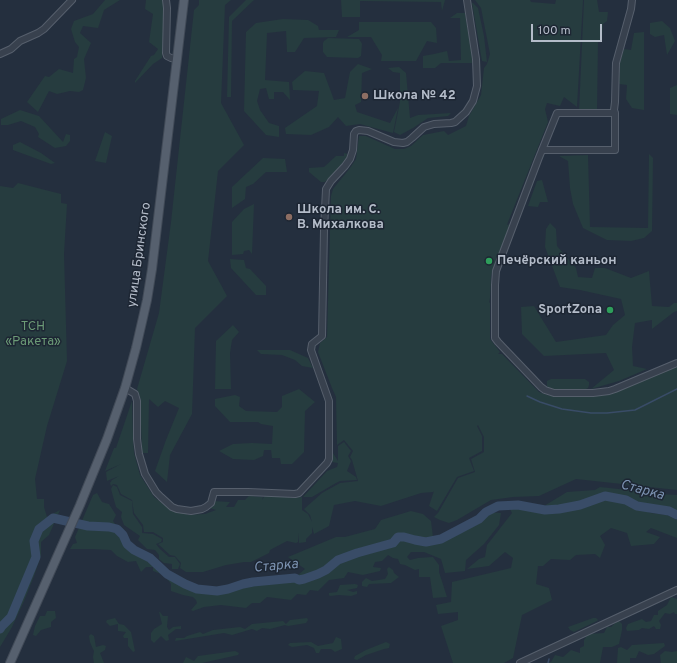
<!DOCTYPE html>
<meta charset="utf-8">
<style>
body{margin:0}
#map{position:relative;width:677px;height:663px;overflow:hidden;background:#242f3e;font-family:Overpass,sans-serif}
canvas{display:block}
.scale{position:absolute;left:531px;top:24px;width:71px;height:18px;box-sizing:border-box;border:2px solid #b4bcc9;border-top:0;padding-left:5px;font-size:12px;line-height:14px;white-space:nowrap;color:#b4bcc9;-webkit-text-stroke:3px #1d2633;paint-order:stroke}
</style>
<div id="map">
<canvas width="677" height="663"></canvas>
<div class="scale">100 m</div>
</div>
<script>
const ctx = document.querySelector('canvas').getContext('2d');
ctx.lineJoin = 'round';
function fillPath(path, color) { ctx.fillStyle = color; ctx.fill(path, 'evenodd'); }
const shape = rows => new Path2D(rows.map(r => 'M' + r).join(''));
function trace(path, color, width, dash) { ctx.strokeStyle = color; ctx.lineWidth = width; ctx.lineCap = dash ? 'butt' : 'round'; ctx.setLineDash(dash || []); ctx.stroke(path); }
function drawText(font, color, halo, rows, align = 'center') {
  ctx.font = font + ' Overpass,sans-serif'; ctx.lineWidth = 3; ctx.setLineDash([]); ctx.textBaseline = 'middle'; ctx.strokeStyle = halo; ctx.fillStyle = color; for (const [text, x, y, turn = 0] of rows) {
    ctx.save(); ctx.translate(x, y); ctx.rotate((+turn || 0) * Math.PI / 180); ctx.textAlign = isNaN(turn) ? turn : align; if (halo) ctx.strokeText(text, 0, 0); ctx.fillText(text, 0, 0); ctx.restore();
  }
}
fillPath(shape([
 [105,0,120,0,104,10,98,28,83,26,80,33,91,43,84,59,86,78,83,90,79,92,70,91,57,94,49,91,38,112,27,102,45,76,49,77,59,69,73,73,74,59,77,57,79,47,75,42,71,29,74,21,93,14],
 [146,0,163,0,165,4,162,58,153,64,135,83,135,81,151,56,154,55,158,49,149,42,153,14,145,9],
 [199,0,231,0,225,5,221,103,244,145,218,171,208,261,227,296,195,328,192,414,170,455,167,482,155,471,166,440,179,408,165,401,158,407,149,399,148,453,142,453,140,397,137,389,159,313,171,222,194,10,199,5],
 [246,0,254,0,232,21,231,97,227,97,229,17],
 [341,0,445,0,442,11,441,2,360,1,360,17,342,17],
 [475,0,530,0,531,2,555,4,556,0,583,0,577,107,564,97,560,106,547,103,545,109,548,122,508,222,507,225,510,224,499,253,498,253,491,276,490,298,489,303,490,302,490,339,500,352,498,354,502,354,539,392,550,396,600,396,677,365,677,490,576,479,539,496,513,497,491,500,457,520,449,523,440,520,434,517,438,513,458,478,475,472,471,459,484,452,484,437,478,425,477,426,482,436,482,451,469,458,474,471,457,477,437,511,429,506,434,491,433,492,421,493,381,506,355,501,334,505,329,526,314,534,312,527,312,533,306,539,306,542,299,543,299,533,298,542,296,543,287,541,270,550,269,553,251,562,244,562,226,565,203,572,186,572,180,568,181,563,175,556,170,555,158,544,163,542,163,538,153,532,144,532,143,525,134,513,132,500,121,494,117,485,113,484,111,486,110,483,112,480,119,476,107,481,106,472,121,464,134,462,121,464,105,471,114,448,116,448,132,401,133,437,134,453,140,475,154,497,172,511,176,509,187,511,187,515,205,514,216,510,210,508,208,504,213,501,230,502,226,507,234,507,238,500,245,500,249,496,263,497,262,500,266,494,294,492,289,498,302,497,302,510,308,514,312,522,310,515,304,509,322,493,340,483,358,481,352,460,350,457,353,451,344,440,337,445,336,397,332,388,318,352,320,343,327,337,331,196,333,189,350,168,356,159,359,136,366,136,395,149,404,149,411,146,423,135,444,131,448,135,466,126,469,116,481,95,484,68,487,64,490,54,481,8],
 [584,0,597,0,599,12,608,12,607,21,603,24,602,38,598,41,597,112,579,112],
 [472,3,473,3,478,8,484,36,487,62,482,61],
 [457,13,465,13,472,54,472,63,441,63,435,68,423,68,423,56,434,54,447,51,449,61,461,60,460,18,450,18],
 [283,19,308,20,318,26,319,30,339,30,336,37,304,38,295,52,287,52,286,31,267,33,265,80,289,82,290,100,283,92,274,92,274,99,269,99,266,88,260,89,257,101,260,110,269,123,279,126,279,137,266,135,244,111,246,32,256,23],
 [662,21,670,28,675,41,667,55,664,35,655,37,650,34,650,23],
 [359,22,431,22,436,28,437,43,427,41,416,61,381,61,382,55,371,37,347,37,359,30],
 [644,32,644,110,632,108,626,99,627,85,619,84,620,61,624,49,631,50,634,33],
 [328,38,359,39,361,42,362,44,361,56,358,58,327,57,323,52,323,43,324,41],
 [358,64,372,69,362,73,361,102,355,105,357,112,390,123,398,108,393,133,360,124,346,126,338,117,329,127,311,135,286,134,285,128,317,106,319,91,293,90,292,82,305,71,324,73,334,100,345,98,350,72],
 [399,67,406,73,410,118,418,115,451,113,448,116,428,118,413,128,400,135,394,132,400,102,400,73,393,72,388,68],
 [677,85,677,115,670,114,670,88],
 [20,110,39,116,63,142,66,134,70,135,70,141,66,146,55,148,38,137,39,134,35,127,21,121,8,125,1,125,1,119],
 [105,132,112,136,106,163,95,161],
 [20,142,41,153,55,163,51,164,13,150,13,145],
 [344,153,348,154,346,159,342,165,325,182,321,182,309,172,309,168,324,167,336,156,344,156],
 [649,154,653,158,652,231,644,238,631,241,607,240,583,228,573,204,570,188,568,161,559,156,588,155,590,227,648,228],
 [263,158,285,159,287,172,266,172,253,184,246,187,245,199,232,208,232,187],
 [542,180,548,202,540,202,538,207,528,206,537,181],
 [18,183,61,194,61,203,67,204,64,254,67,361,47,426,35,479,37,499,44,499,44,507,47,517,60,510,49,535,41,542,41,555,34,576,24,601,12,627,0,647,0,186,13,188],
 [254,204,252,254,249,250,244,251,243,254,232,255,232,222,244,209],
 [550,223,556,229,557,246,576,268,578,277,592,278,595,268,605,268,631,278,649,271,652,306,669,307,674,303,677,303,677,311,674,312,652,329,652,320,635,323,632,347,633,366,647,369,619,381,591,389,614,370,606,353,544,356,522,334,521,307,534,306,556,342,606,335,613,325,625,315,621,299,580,290,560,287,545,247,546,229],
 [230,259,244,260,246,268,250,269,266,286,266,295,256,295,231,268],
 [233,325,239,332,232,340,230,353,231,389,215,389,216,341],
 [257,350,290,350,308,358,313,368,302,366,295,360,282,355,261,354],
 [551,379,585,379,589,382,589,385,588,388,584,390,554,390,549,389,547,386,547,381],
 [299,389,315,402,305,411,304,452,292,464,281,464,280,458,272,458,271,450,264,450,263,456,254,460,233,459,219,451,233,444,252,443,272,444,273,426,261,424,258,422,230,422,215,406,215,399,235,395,240,397,239,406,246,411,277,412,282,407,282,396],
 [344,442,351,451,348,456,351,461,347,471,356,477,357,480,340,481,336,483,312,497,303,497,327,471,337,467,338,463,332,462,333,453,338,461,338,446],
 [113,485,117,487,120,495,132,501,133,514,142,527,142,533,153,534,162,539,161,542,156,544,160,549,169,557,175,557,180,564,178,569,172,569,172,564,164,563,159,559,159,555,155,550,147,549,138,540,140,536,124,525,121,517,122,512,116,507,111,489],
 [600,487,637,491,642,493,677,495,677,513,671,510,637,504,626,497,606,494,598,497,601,499,610,498,628,504,651,513,667,515,677,520,677,538,651,528,646,532,660,537,654,544,631,546,627,533,611,528,600,536,605,545,600,558,595,554,576,555,570,560,551,559,543,566,538,566,536,584,549,588,552,600,522,615,513,658,504,663,453,663,441,626,458,620,458,612,438,614,436,605,451,602,452,582,511,568,513,558,505,552,489,566,467,569,479,559,485,557,487,545,512,513,509,507,530,509,544,506,567,492,595,490],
 [97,493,102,502,109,504,116,515,113,521,118,528,135,547,159,569,193,585,223,589,251,579,298,575,305,569,288,557,336,537,345,537,375,529,381,520,411,511,423,514,431,521,433,537,450,532,488,512,501,513,499,525,484,544,466,560,465,571,445,573,441,559,424,552,411,552,407,557,410,560,418,558,433,557,439,565,439,572,447,597,433,598,430,577,419,577,419,569,415,570,405,565,400,564,398,559,393,558,388,555,382,561,375,562,373,567,381,568,380,571,363,575,348,572,344,578,329,580,318,591,310,590,306,595,297,594,291,600,267,597,260,603,252,603,246,608,221,605,204,607,193,611,191,610,197,603,196,600,193,597,183,595,171,591,171,584,164,575,153,571,153,567,146,567,141,572,136,561,128,562,117,556,111,550,92,549,70,549,73,544,77,543,75,537,93,495],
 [389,567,393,570,394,573,399,577,391,583,369,584,367,587,362,586,362,582,366,578,372,581,385,579,388,574,387,569],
 [355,584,358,585,357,588,347,590,353,592,357,591,357,594,351,596,339,595,330,596,329,595,329,593,337,592,340,585],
 [671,597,677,599,677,614,675,614,674,612,670,614,665,613,659,621,661,625,660,629,656,629,654,626,649,629,642,628,639,630,627,631,626,628,628,624,642,619,646,622,651,621,654,615,658,615,658,611,667,605],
 [47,611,55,611,56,618,51,622,51,627,41,630,36,636,33,635,35,626,40,616,45,616],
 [159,612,160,612,163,616,168,616,167,627,169,630,173,627,181,626,181,629,176,629,168,635,169,640,166,641,161,636,154,643,151,640,151,633,154,629,162,624],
 [115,618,119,624,124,625,131,632,135,651,133,652,128,646,128,638,124,638,123,636,126,632,118,631,118,624,110,626,106,622,107,620],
 [307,618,308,620,306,623,288,626,285,625,270,629,262,628,257,631,252,629,232,635,224,633,175,641,176,638,184,638,187,636,200,632,203,634,213,630,240,627,245,629,252,624,283,621,286,624,290,620],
 [593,618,596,618,598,620,597,621,574,632,570,630,568,627],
 [618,620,622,624,622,630,619,644,612,647,603,647,600,663,545,663,551,662,555,655,563,657,571,650,580,653,580,648,584,646,584,640,588,634,604,633,607,627,611,627],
 [91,634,94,636,96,647,103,645,106,646,105,650,100,653,104,663,94,663,93,657,94,651,92,647,90,642,89,636],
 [336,637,341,639,342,649,335,652,331,649,321,649,319,653,316,653,314,648,307,645,292,647,288,645,290,643,311,642,318,646,333,643],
 [386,642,390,644,389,648,384,649,366,655,357,660,354,659,355,656,366,650],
 [664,643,665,646,654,654,648,655,639,651,636,658,630,658,630,663,617,663,618,648,621,647,627,650,632,645],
 [235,651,239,653,238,655,202,663,183,663,186,657,194,661,198,656],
 [665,651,672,652,677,651,677,663,661,663,660,655]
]), '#263c3f');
trace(shape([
 [527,396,540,402,562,409,591,413,607,413,635,410,677,389],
 [548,663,549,659]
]), '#394c67', 1.5);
trace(shape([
 [0,629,2,626,11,617,36,557,34,541,39,529,53,518,88,526,109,527,117,529,123,535,127,544,134,550,150,558,167,574,185,584,197,589,217,591,228,589,243,584,253,582,295,578,299,580,304,579,318,574,326,570,338,560,357,553,393,543,398,537,404,537,415,540,426,542,441,539,479,519,486,512,498,506,518,505,545,510,559,509,580,505,605,496,626,500,637,506,669,511,677,515]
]), '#394c67', 9);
const minor = shape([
 [166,0,167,8,166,53,167,56,171,58,177,59],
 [0,54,11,49,20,41,38,33,44,29,72,0],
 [615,113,557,113,538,160,496,271,495,285,495,338,498,342,541,387,545,390,554,393,593,393,609,391,615,389,677,363],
 [542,150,615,150,615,113,614,110,615,102,616,63,631,9,632,0],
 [125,388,135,394,137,401,137,439,139,454,145,474,156,492,161,497,172,507,177,509,191,511,202,509,206,507,211,503,214,492,248,492,295,494,299,493,327,463,329,459,329,401,311,350,312,344,322,336,324,230,326,189,331,181,345,166,350,159,353,150,354,134,356,131,359,130,368,131,394,142,403,143,407,142,412,138,424,127,434,124,451,123,455,122,466,112,473,101,477,86,476,59,467,0],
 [520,663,677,590]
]);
const major = shape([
 [10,663,80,505,107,439,125,388,136,348,147,300,152,269,184,0]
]);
trace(minor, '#565f6c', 8);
trace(major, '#414a57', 10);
trace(minor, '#38414e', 6);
trace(major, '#56606e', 8);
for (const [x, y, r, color] of [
 [365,96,4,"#8d6e63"],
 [289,217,4,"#8d6e63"],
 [489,261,4,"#2e9e5b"],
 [610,310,4,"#2e9e5b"]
]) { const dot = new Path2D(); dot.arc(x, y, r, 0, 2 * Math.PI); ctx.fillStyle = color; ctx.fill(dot); trace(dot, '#1d2633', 1.5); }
drawText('bold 13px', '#b4bcc9', '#1d2633', [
 ["Школа № 42",373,96],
 ["Школа им. С.",297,210],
 ["В. Михалкова",297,225],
 ["Печёрский каньон",497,261],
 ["SportZona",602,310,"right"]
], 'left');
drawText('13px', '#b4bcc9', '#1d2633', [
 ["улица Бринского",140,255,-82]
]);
drawText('13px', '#6b9a76', '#1d2633', [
 ["ТСН",33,327],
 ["«Ракета»",33,342]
]);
drawText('italic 14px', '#7c92b1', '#1d2633', [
 ["Старка",642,491,15],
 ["Старка",276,567,-5]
]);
</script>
